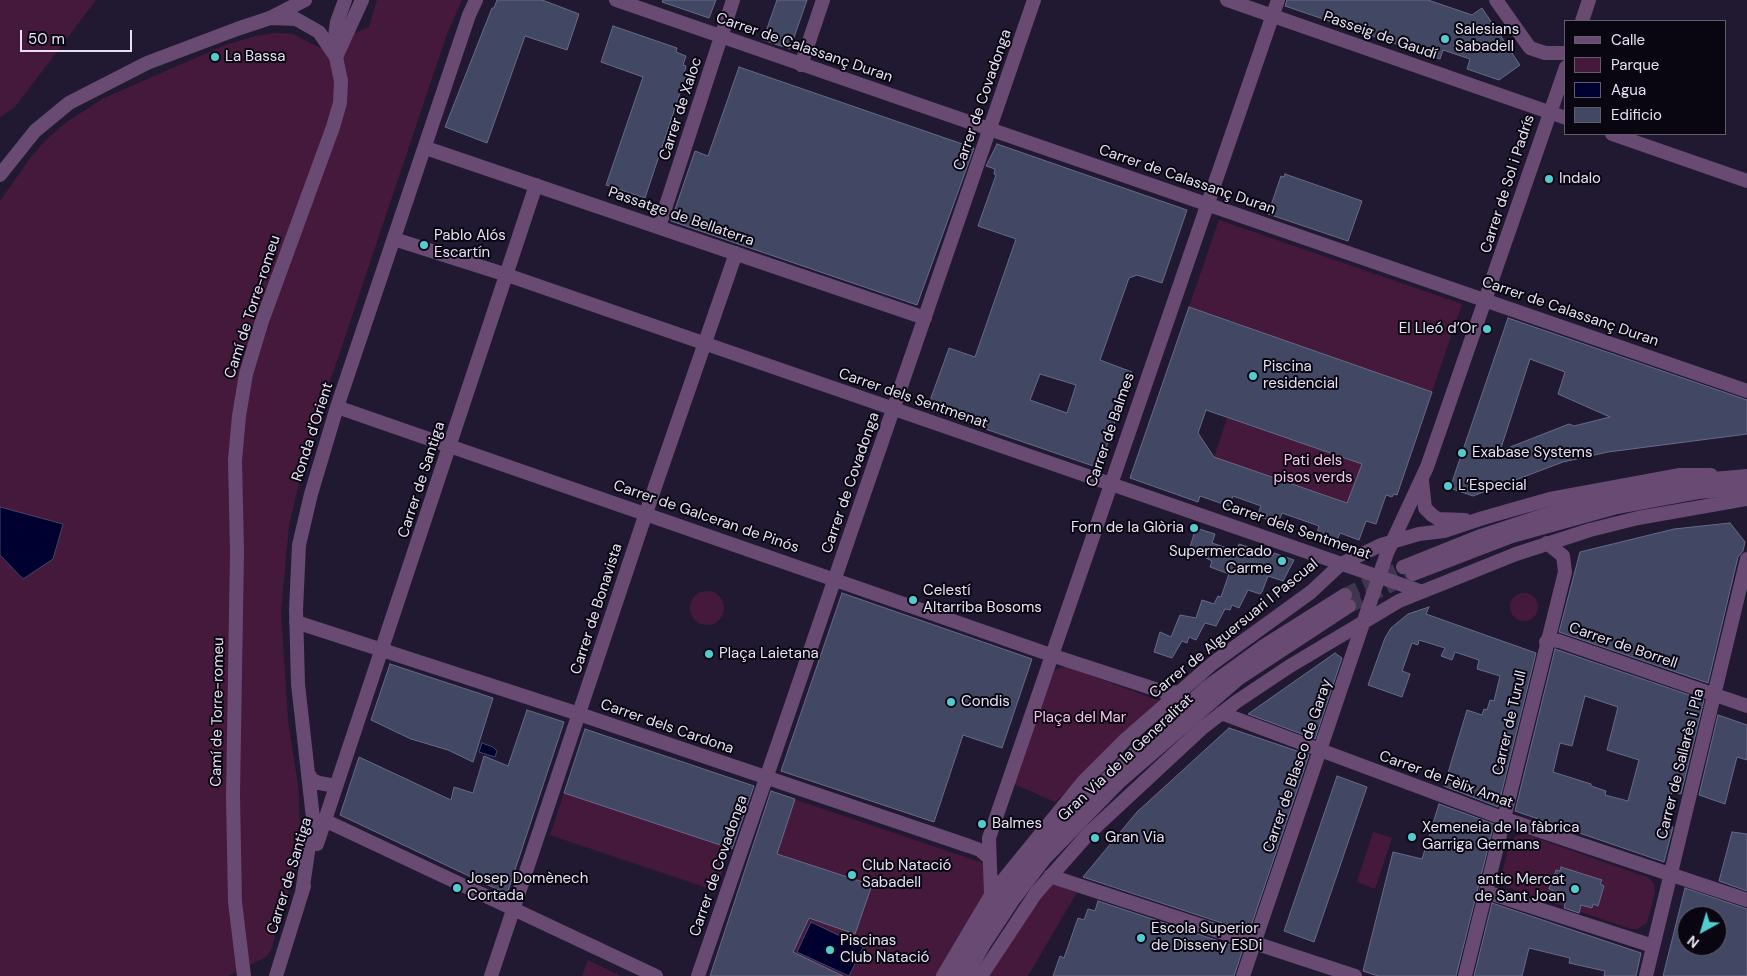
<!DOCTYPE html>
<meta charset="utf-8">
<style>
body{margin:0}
#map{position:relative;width:1747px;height:976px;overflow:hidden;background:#211932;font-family:"DM Sans",sans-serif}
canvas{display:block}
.legend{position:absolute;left:1564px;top:20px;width:162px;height:115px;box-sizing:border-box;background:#090611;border:1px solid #615e6b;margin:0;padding:6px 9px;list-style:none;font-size:15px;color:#e5e1f2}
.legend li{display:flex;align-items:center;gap:10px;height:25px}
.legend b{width:25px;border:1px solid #615e6b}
.north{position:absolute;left:1677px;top:906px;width:50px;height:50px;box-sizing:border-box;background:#090611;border:1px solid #615e6b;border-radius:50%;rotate:219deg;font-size:14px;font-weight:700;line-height:20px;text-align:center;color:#e5e1f2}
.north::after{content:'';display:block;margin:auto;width:18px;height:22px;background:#52cdcf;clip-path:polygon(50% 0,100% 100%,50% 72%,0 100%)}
.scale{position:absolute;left:20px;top:30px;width:112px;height:22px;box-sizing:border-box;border:2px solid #e5e1f2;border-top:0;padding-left:6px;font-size:15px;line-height:18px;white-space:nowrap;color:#e5e1f2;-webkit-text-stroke:4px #090611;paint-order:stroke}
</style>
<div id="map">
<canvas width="1747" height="976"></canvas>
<ul class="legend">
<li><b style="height:6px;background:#684a73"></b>Calle</li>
<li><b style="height:14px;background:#45193c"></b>Parque</li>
<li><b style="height:14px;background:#000030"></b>Agua</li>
<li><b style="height:14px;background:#424763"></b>Edificio</li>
</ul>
<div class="north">N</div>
<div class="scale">50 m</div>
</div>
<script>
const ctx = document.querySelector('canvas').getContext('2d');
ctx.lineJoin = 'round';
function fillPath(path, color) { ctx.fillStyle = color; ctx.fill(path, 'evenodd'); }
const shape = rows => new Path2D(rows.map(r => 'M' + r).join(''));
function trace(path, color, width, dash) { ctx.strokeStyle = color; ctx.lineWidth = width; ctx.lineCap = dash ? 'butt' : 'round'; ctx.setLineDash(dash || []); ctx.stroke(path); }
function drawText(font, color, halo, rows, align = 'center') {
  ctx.font = font + ' "DM Sans",sans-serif'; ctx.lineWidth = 4; ctx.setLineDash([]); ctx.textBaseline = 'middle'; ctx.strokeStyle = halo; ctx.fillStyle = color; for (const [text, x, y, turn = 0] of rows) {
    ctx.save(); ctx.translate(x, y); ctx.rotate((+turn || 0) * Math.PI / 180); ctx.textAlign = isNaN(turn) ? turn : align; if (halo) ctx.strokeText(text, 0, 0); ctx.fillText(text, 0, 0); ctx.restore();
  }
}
fillPath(shape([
 [0,0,96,0,15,107,0,117],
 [377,0,462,0,447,34,327,390,298,487,289,526,281,612,288,720,298,786,301,842,298,859,271,950,266,957,228,976,0,976,0,201,31,157,46,140,65,123,104,98,225,45,252,37,273,33,293,34,320,48,369,27],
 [1219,220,1462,304,1432,392,1189,307],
 [1227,418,1362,464,1347,503,1214,457],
 '690 608a17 17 0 1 1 34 0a17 17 0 1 1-34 0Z',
 '1510 607a14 14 0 1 1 28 0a14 14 0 1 1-28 0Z',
 [1065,666,1160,701,1055,802,1014,784,1050,672],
 [773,792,986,864,991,895,942,976,710,976],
 [564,793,730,849,716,891,550,835],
 [1373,832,1392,838,1375,889,1357,882],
 [1525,834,1649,878,1654,884,1655,892,1647,923,1637,929,1631,929,1507,887,1502,873,1510,843,1516,836],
 [1561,867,1601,880,1600,884,1604,886,1598,905,1593,904,1592,908,1581,905,1580,909,1565,905,1566,900,1552,895,1554,891,1549,889,1555,870,1560,871],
 [1051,882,1077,892,1028,976,985,976],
 [588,960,621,976,582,976]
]), '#45193c');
const water = shape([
 [0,507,63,524,53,559,23,579,0,555,0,507],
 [482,743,493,747,497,751,495,757,479,752,482,743],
 [811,922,863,947,849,976,797,952,811,922]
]);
fillPath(water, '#000030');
trace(water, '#45446a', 1);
const building = shape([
 [497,0,542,0,579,14,567,50,525,36,487,143,445,127,492,8,494,8,497,0],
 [663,0,716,0,709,18,662,2,663,0],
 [777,0,807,0,790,49,763,40,777,0],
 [1287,0,1428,0,1472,15,1482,8,1520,65,1499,80,1467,69,1470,59,1443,50,1440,59,1285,6,1287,0],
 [613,26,677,48,676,52,686,56,683,65,686,66,684,74,686,75,645,198,606,185,643,77,601,62,613,26],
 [739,67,974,148,917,305,671,221,695,151,708,156,739,67],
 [997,144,1187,210,1162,283,1137,275,1129,278,1100,360,1132,372,1099,468,927,409,949,348,975,357,1016,239,978,226,996,175,994,174,995,169,986,166,997,144],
 [1040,374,1076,385,1067,413,1030,400,1040,374],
 [1285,174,1362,201,1348,241,1268,214,1281,176,1284,177,1285,174],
 [1189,307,1432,392,1397,495,1394,494,1392,497,1386,495,1376,524,1366,521,1359,540,1340,533,1336,543,1316,536,1319,526,1282,513,1278,523,1257,516,1261,506,1233,496,1229,506,1200,496,1198,502,1130,478,1189,307],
 [1206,410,1362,464,1347,503,1214,457,1198,433,1206,410],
 [1508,318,1747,400,1747,434,1608,452,1563,462,1473,496,1450,488,1508,318],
 [1530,359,1565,372,1558,394,1610,417,1574,426,1569,424,1500,451,1530,359],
 [1730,523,1745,542,1743,551,1738,557,1708,683,1559,632,1580,552,1674,529,1730,523],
 [1196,528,1215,534,1212,543,1236,551,1239,544,1273,556,1274,553,1294,560,1283,581,1268,576,1262,592,1260,594,1248,590,1239,608,1232,605,1230,610,1225,609,1216,626,1205,623,1196,640,1189,637,1187,643,1182,641,1172,658,1154,652,1160,632,1171,637,1180,615,1196,618,1202,600,1214,604,1218,596,1221,597,1229,574,1210,567,1212,561,1206,558,1207,556,1189,550,1196,528],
 [842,593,1032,659,1002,748,963,735,934,822,781,771,842,593],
 [1429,607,1426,614,1536,653,1498,807,1444,786,1467,710,1482,715,1484,709,1487,710,1490,700,1494,701,1500,676,1477,669,1479,660,1455,652,1452,660,1441,656,1445,648,1419,640,1418,645,1412,643,1402,671,1410,674,1402,697,1368,685,1385,638,1391,628,1408,614,1429,607],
 [1555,649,1704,700,1681,794,1672,792,1664,824,1673,827,1664,862,1515,811,1555,649],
 [1585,696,1618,707,1607,750,1639,760,1628,801,1605,795,1606,791,1591,786,1591,784,1553,772,1560,743,1572,746,1585,696],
 [1335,653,1342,658,1315,739,1248,714,1335,653],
 [390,664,493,698,473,762,448,750,411,739,371,720,390,664],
 [527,710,564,722,507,894,340,815,359,757,451,800,454,787,473,793,484,756,508,766,527,710],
 [1718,715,1747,725,1747,760,1737,757,1725,804,1699,795,1718,715],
 [1229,728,1309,755,1249,932,1083,877,1137,812,1229,728],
 [585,729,754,786,732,849,564,793,585,729],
 [1337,776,1367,787,1314,942,1284,931,1337,776],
 [771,791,795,799,777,854,872,885,855,934,809,918,793,952,843,976,710,976,771,791],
 [1439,804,1494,824,1456,976,1378,976,1363,971,1393,852,1422,859,1439,804],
 [1732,832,1747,834,1747,891,1719,881,1732,832],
 [1561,867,1602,880,1600,884,1604,886,1598,906,1593,904,1592,908,1581,905,1579,913,1564,908,1566,900,1552,895,1554,891,1549,889,1556,870,1560,871,1561,867],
 [1685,888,1747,909,1747,976,1663,976,1685,888],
 [1687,916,1717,916,1717,946,1687,946,1687,916],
 [1098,901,1243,949,1234,976,1053,976,1060,956,1064,958,1078,918,1084,920,1088,909,1095,911,1098,901],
 [1492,903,1641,953,1636,976,1604,976,1605,971,1569,963,1570,958,1529,948,1522,976,1474,976,1492,903]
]);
fillPath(building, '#424763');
trace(building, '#666b89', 1);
trace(shape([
 [1345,595,1403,567],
 [1349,606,1413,574]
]), '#3e374f', 14, [14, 7]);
trace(shape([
 [616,0,1747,391],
 [1227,0,1566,118],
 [1496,0,1530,48,1545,53,1566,53],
 [270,18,305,0],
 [1582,21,1589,0],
 [333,50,337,22,345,0],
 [336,57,362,0],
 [801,65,823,0],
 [1612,134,1747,181],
 [426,148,925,318],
 [659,227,733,0],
 [394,239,507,275,1420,591],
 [337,407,1051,655,1167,693,1179,692],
 [1422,481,1425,508,1432,515,1438,519,1465,520],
 [296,622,579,714,969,846,980,850,988,857],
 [1546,642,1552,640,1559,641,1747,706],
 [1221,713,1505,819,1747,900],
 [308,773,312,780,319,783,336,786],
 [324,820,656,976],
 [317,844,536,185],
 [1050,876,1355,976],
 [1486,892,1653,946],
 [302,893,313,818,298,684,296,610,299,545,311,494,337,407,469,15,476,0],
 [991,895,989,838,1278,0],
 [276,976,304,886],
 [491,976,646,513,736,253],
 [698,976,1034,0],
 [943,976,991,895,1083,782,1126,739,1213,663,1311,592,1341,564,1381,545,1419,534,1444,531,1483,518,1550,499,1680,475,1711,475],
 [981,976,1036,893,1089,833,1201,729,1236,702,1290,666,1399,601,1516,554,1590,530,1638,518,1747,499],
 [1243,976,1387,553,1427,467,1566,67],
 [1465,976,1565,572,1563,556,1547,543],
 [1646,976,1747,559]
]), '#684a73', 14);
trace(shape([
 [0,175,35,131,69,103,147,63,237,29,270,18,296,19,319,32,336,57,341,81,340,103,333,127,262,321,246,374,239,416,235,460,237,551,233,796,235,902,244,976],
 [1403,567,1478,537,1557,511,1654,488,1713,479,1747,476],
 [1413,574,1512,536,1617,507,1698,492,1747,488],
 [953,976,972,939,997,901,1025,866,1085,799,1206,688,1264,646,1345,595],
 [966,976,984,944,1013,900,1045,858,1118,783,1238,679,1349,606]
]), '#684a73', 14);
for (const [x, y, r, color] of [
 [1445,39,5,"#52cdcf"],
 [215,57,5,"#52cdcf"],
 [1549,179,5,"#52cdcf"],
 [424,245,5,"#52cdcf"],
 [1487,329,5,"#52cdcf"],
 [1253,376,5,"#52cdcf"],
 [1462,453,5,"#52cdcf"],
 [1448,486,5,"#52cdcf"],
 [1194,528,5,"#52cdcf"],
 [1282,561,5,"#52cdcf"],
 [913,600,5,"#52cdcf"],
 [709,654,5,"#52cdcf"],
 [951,702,5,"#52cdcf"],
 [982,824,5,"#52cdcf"],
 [1412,837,5,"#52cdcf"],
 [1095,838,5,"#52cdcf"],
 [852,875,5,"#52cdcf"],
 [457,888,5,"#52cdcf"],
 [1575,889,5,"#52cdcf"],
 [1141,938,5,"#52cdcf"],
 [830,950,5,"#52cdcf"]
]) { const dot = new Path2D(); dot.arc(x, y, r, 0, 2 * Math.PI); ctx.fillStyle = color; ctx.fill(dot); trace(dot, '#090611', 2); }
drawText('15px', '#e5e1f2', '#090611', [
 ["Salesians",1455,30],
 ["Sabadell",1455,47],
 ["La Bassa",225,57],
 ["Indalo",1559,179],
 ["Pablo Alós",434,236],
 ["Escartín",434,253],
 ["El Lleó d’Or",1477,329,"right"],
 ["Piscina",1263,367],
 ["residencial",1263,384],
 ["Exabase Systems",1472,453],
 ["L’Especial",1458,486],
 ["Forn de la Glòria",1184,528,"right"],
 ["Supermercado",1272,552,"right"],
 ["Carme",1272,569,"right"],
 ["Celestí",923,591],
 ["Altarriba Bosoms",923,608],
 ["Plaça Laietana",719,654],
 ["Condis",961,702],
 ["Balmes",992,824],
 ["Xemeneia de la fàbrica",1422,828],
 ["Garriga Germans",1422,845],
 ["Gran Via",1105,838],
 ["Club Natació",862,866],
 ["Sabadell",862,883],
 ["Josep Domènech",467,879],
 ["Cortada",467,896],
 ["antic Mercat",1565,880,"right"],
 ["de Sant Joan",1565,897,"right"],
 ["Escola Superior",1151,929],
 ["de Disseny ESDi",1151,946],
 ["Piscinas",840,941],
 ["Club Natació",840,958]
], 'left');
drawText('15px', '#e5e1f2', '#090611', [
 ["Passeig de Gaudí",1380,36,19],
 ["Carrer de Calassanç Duran",804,48,19],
 ["Carrer de Covadonga",983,100,-71],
 ["Carrer de Xaloc",681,109,-72],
 ["Carrer de Calassanç Duran",1187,180,19],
 ["Carrer de Sol i Padrís",1508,184,-72],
 ["Passatge de Bellaterra",681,217,19],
 ["Camí de Torre-romeu",253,307,-72],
 ["Carrer de Calassanç Duran",1570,312,19],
 ["Carrer dels Sentmenat",913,399,19],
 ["Carrer de Balmes",1111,430,-71],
 ["Ronda d'Orient",313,432,-72],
 ["Carrer de Santiga",422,480,-72],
 ["Carrer de Covadonga",851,483,-71],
 ["Carrer de Galceran de Pinós",706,517,19],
 ["Carrer dels Sentmenat",1296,530,19],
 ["Carrer de Bonavista",597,609,-72],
 ["Carrer de Alguersuari I Pascual",1234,629,-39],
 ["Carrer de Borrell",1623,646,19],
 ["Camí de Torre-romeu",218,712,-89],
 ["Carrer de Turull",1510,723,-77],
 ["Carrer dels Cardona",667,727,19],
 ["Gran Via de la Generalitat",1126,758,-43],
 ["Carrer de Sallarès i Pla",1681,764,-76],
 ["Carrer de Blasco de Garay",1298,766,-71],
 ["Carrer de Fèlix Amat",1446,780,20],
 ["Carrer de Covadonga",719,866,-71],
 ["Carrer de Santiga",290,876,-73]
]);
drawText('15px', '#f8c1e9', '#090611', [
 ["Pati dels",1313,461],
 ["pisos verds",1313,478],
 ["Plaça del Mar",1080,718]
]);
</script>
